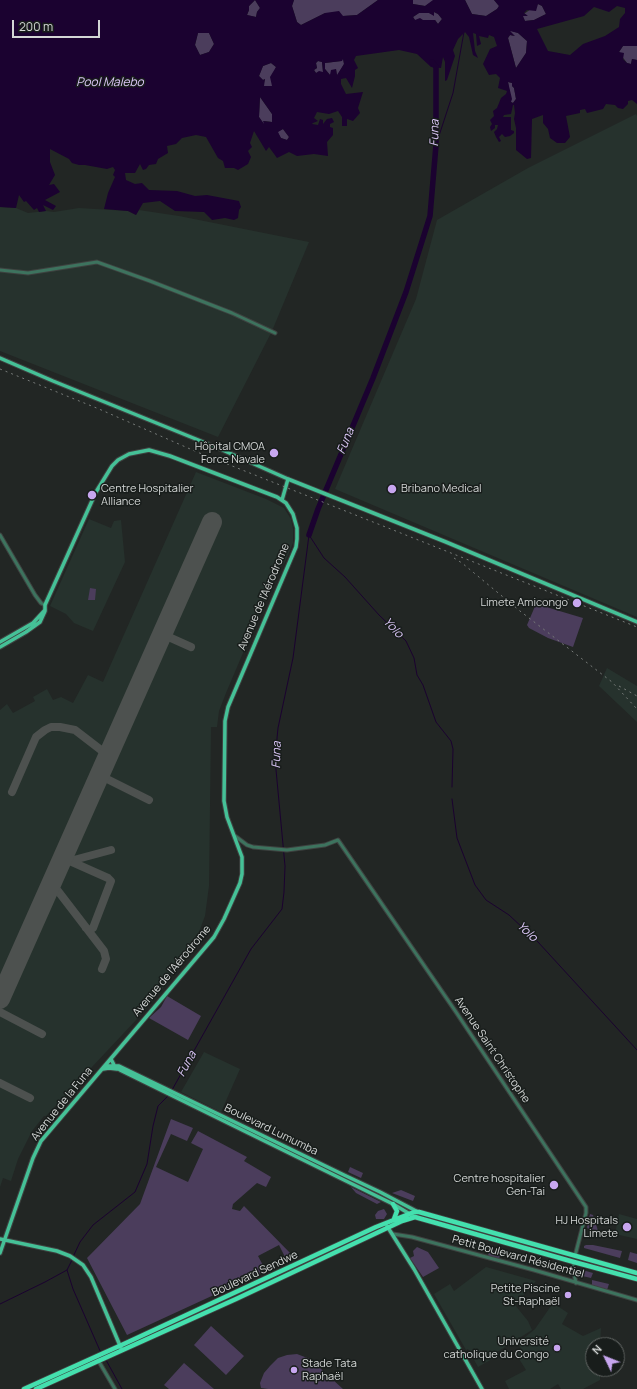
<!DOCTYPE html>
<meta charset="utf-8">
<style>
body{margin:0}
#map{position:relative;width:637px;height:1389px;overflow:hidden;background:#222624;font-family:Manrope,sans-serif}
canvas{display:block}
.north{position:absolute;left:585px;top:1337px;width:40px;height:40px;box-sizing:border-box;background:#181d1b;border:1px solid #636765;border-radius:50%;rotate:313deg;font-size:11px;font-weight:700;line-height:16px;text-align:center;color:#d3d6d5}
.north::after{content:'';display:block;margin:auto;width:14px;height:18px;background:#c7a6ef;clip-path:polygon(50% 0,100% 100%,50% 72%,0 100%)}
.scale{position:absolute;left:12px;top:20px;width:88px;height:18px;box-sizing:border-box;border:2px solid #d3d6d5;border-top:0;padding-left:5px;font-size:12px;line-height:14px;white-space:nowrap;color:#d3d6d5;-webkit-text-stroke:3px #181d1b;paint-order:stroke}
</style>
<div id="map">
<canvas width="637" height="1389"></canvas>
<div class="north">N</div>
<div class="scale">200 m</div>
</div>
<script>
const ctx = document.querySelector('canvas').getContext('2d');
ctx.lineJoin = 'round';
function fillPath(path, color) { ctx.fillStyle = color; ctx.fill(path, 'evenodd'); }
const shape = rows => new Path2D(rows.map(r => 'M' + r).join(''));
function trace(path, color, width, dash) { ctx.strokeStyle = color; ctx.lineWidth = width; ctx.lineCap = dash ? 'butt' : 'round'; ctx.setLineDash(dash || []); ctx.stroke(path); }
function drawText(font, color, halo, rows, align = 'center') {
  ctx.font = font + ' Manrope,sans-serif'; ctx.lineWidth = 3; ctx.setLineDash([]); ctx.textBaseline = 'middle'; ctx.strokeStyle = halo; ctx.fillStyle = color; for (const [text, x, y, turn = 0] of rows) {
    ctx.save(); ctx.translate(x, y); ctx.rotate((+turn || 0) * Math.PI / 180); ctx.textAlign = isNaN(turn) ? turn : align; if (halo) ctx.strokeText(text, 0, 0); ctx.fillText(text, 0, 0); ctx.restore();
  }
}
fillPath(shape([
 [636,114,637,116,637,617,335,489,416,299,437,220,528,168],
 [0,207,16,208,28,213,46,211,54,212,79,208,128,211,136,215,139,210,179,216,309,242,272,331,218,437,0,351],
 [196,472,266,499,284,508,291,519,293,529,293,543,284,564,272,573,276,575,226,693,219,711,217,727,211,727,209,886,205,916,194,945,186,957,162,989,137,1019,46,1116,44,1116,32,1131,18,1159,11,1181,3,1178,0,1187,0,710,7,704,13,713,35,701,33,697,47,689,53,700,61,697,73,703,88,675,103,682],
 [89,519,111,528,114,521,121,520,125,562,93,631,74,623,66,614,50,606],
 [607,668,637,686,637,722,599,686],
 [204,1052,240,1069,221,1112,181,1092],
 [619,1214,637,1219,637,1239,615,1234],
 [486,1267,536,1281,515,1305,528,1321,532,1330,492,1355,494,1358,478,1367,468,1349,466,1350,434,1294,450,1284,454,1291],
 [553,1303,568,1313,562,1324,583,1336,601,1328,600,1345,593,1345,593,1369,600,1369,600,1380,583,1389,561,1389,558,1384,550,1389,509,1389,505,1381,526,1370,516,1354,522,1350,518,1343,535,1329]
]), '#26322d');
fillPath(shape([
 [255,0,260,8,257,12,256,17,247,15,249,10,249,6],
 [294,0,378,0,357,15,343,16,325,13,301,25,297,22,292,6],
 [413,0,433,0,433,1,425,6,413,4],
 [465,0,494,0,499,6,497,9,486,16,472,14],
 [538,4,542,6,546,14,534,20,525,21,522,16,527,15,524,14],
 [434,12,438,14,442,19,438,24,435,20,415,20,413,17,419,13,429,13,434,15],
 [509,30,518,33,527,41,526,53,516,68,508,38,510,35,514,36],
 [198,33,209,33,214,44,209,52,200,55,195,45],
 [623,46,637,46,637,60,632,59,631,64,627,63,619,52],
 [343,58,344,64,337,76,336,69,330,75,325,69,325,63,341,61],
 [318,61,322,62,323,72,316,73,314,70,317,68,316,63],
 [271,63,276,67,272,86,263,86,265,79,263,80,259,76,263,66],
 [508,82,512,83,512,86,514,88,516,99,513,103,511,102],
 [260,97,272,114,272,122,264,121,265,126,259,117],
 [283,129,289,137,287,140,281,138,277,132],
 [90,588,96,589,95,600,88,600],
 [536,604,583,618,573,647,548,638,529,628,527,625],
 [167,996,201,1016,188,1040,149,1018,161,1007],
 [171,1119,193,1128,187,1141,171,1134,156,1167,188,1182,203,1149,191,1143,198,1131,247,1157,244,1161,271,1177,266,1187,257,1183,233,1204,232,1209,240,1211,244,1206,293,1256,286,1259,279,1245,258,1256,266,1271,127,1335,87,1258,140,1204],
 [350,1167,363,1173,361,1178,348,1172],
 [351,1187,381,1202,377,1204,356,1193],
 [401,1190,415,1196,413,1201,392,1193],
 [384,1209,387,1214,384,1219,376,1219,375,1215,378,1211],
 [590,1214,593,1215,594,1218,592,1219,595,1225,596,1224,598,1231,588,1229,587,1227],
 [586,1245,593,1245,622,1251,620,1258,584,1248,584,1246],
 [417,1247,428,1252,439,1268,423,1277,410,1258,414,1256,413,1251],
 [489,1250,501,1252,499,1259,488,1256],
 [630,1252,637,1254,637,1263,628,1260],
 [579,1269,593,1273,591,1278,578,1275,576,1272,577,1270],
 [592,1280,609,1284,607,1290,592,1285],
 [211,1326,244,1356,226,1375,194,1345],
 [297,1354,310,1359,343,1389,268,1389,261,1388,260,1383,264,1373,270,1366,278,1358,287,1355],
 [184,1363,214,1389,169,1389,164,1385]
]), '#4b3d5c');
fillPath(shape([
 [0,0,294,0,292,6,297,22,301,25,325,13,339,11,343,16,357,15,378,0,413,0,413,4,425,6,433,0,465,0,472,14,486,16,497,9,499,6,494,0,637,0,637,46,623,46,619,52,624,53,623,59,627,63,631,64,632,59,637,60,637,104,632,100,628,101,628,104,623,109,618,108,615,105,606,104,603,109,587,113,585,109,580,110,580,113,566,116,570,137,565,143,557,143,550,138,548,129,543,123,543,115,532,119,531,158,527,159,516,150,516,128,514,119,515,113,514,105,513,105,511,114,504,115,503,117,511,117,511,130,514,131,514,133,510,136,505,137,502,134,499,137,501,141,499,142,496,137,494,132,497,129,498,125,495,125,495,128,491,131,490,127,492,124,490,120,494,116,493,111,497,108,501,98,506,94,507,91,498,88,500,78,496,74,489,75,483,64,490,49,497,46,494,37,489,35,488,38,479,36,481,44,477,46,476,34,473,33,475,51,478,58,473,55,469,37,465,32,458,39,453,50,455,56,447,80,445,81,445,62,443,57,441,68,431,67,417,54,399,50,356,56,354,60,358,68,355,70,355,76,352,88,346,78,341,79,341,84,346,94,363,92,358,108,360,113,353,121,347,119,347,126,342,126,342,117,338,111,329,114,317,112,314,118,318,121,313,123,312,124,318,125,320,119,323,120,323,124,327,119,332,118,334,122,330,124,330,127,333,128,333,135,327,142,328,156,314,154,297,156,289,152,277,158,269,147,266,151,254,131,250,143,252,147,248,151,251,157,248,164,238,170,234,168,225,168,223,161,218,158,206,137,196,135,182,138,176,144,167,146,168,153,158,159,156,164,149,165,146,169,143,170,140,164,135,173,125,173,126,180,135,184,142,183,149,190,177,191,195,196,207,195,239,201,241,207,239,210,238,218,234,220,225,218,212,220,204,212,175,211,160,201,143,203,136,215,128,211,104,209,108,193,115,177,113,175,115,170,113,167,107,169,85,165,79,165,72,163,69,159,50,149,50,162,55,175,49,185,54,184,60,192,45,200,56,206,53,210,43,205,46,211,39,212,37,208,34,210,26,201,24,202,19,195,16,208,0,207],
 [255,0,260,8,257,12,256,17,247,15,249,10,249,6],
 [538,4,542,6,546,14,534,20,525,21,523,16,528,16,524,13,527,10,536,11],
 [617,6,625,8,625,13,620,19,619,27,605,36,583,44,570,55,548,51,537,29,584,16,594,7,609,12],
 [434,12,438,14,442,19,438,24,435,20,423,20,420,18,415,20,413,17,419,13,429,13,434,16],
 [510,31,518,33,527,41,526,53,516,68,508,38,510,35,515,36],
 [198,33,209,33,214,44,209,52,200,55,195,45],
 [343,59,344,64,337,75,336,69,331,70,330,75,325,69,325,63,342,61],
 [318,61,322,62,323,72,319,71,316,73,314,70,317,68,316,63],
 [271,63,276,67,270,77,272,86,264,86,265,79,263,80,259,76,263,66],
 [508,82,512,83,512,86,514,88,516,99,513,103,511,102,512,99],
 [260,97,272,114,272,122,263,121,264,124,259,117],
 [283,129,289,137,287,140,281,138,278,132]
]), '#1b0230');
trace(shape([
 [435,148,453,93,464,32],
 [309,535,324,558,345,577,379,615,406,641,414,658,417,675,423,685,436,722,451,741,453,749,452,787],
 [452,799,457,838,475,885,486,900,509,915,538,942,637,1050],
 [172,1090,251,949,282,909,284,892,285,866,275,759,278,728,293,658,309,535],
 [73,1257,80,1242,93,1225,135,1192,147,1164,153,1126,158,1106,168,1096],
 [72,1260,67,1270,73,1289,101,1353],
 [0,1304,45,1282,67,1270],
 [106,1360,122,1389]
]), '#1b0230', 1);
trace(shape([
 [309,535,318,509,373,378,406,292,430,216,436,145,436,67,432,62]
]), '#1b0230', 5.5);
trace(shape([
 [162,634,191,647],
 [99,775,149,800],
 [12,792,36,737,45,730,51,727,60,727,75,730,101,750,109,753],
 [63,858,108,878,111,881,93,928,89,930,86,928],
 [70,861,111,850],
 [50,886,58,891,104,951,106,959,102,969],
 [0,1012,42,1034],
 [0,1083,30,1098]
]), '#4d514f', 8);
trace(shape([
 [0,999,212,522]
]), '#4d514f', 20);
const minor = shape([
 [0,270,28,273,97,262,150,281,232,313,275,333],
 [0,535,35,595,41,603,45,605],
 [235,836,247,845,253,847,287,850,325,845,338,840,456,1012,586,1207,586,1213,575,1256],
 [393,1234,412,1237,534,1270,637,1300],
 [574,1262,573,1269,576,1283],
 [98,1360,115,1389]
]);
const major = shape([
 [0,358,53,381,218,448,288,479,446,542,637,622],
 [282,500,288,479],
 [0,642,33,623,45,610],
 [0,647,26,632,40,622,45,611,45,605,96,492,112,466,118,460,129,454,149,450,170,456,277,497,286,503,293,514,297,528,297,539,296,547,228,707,225,721,224,801,227,817,242,857,242,874,240,883,224,919,214,937,41,1141,33,1158,0,1253],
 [111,1059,114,1065,120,1070,393,1204,415,1217],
 [105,1066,119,1066,344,1175,380,1192,418,1212],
 [103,1069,109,1068,117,1069],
 [387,1226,414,1269,482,1389],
 [0,1239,57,1251,70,1256,83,1265,91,1277,121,1348]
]);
const highway = shape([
 [393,1204,397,1211,394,1219],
 [24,1389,126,1343,376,1227,414,1212,419,1212,637,1273],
 [36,1389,236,1299,402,1221,415,1217,574,1262,637,1279]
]);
trace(minor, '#3e4240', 5);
trace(major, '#3e4240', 5.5);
trace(highway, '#3e4240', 6);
trace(minor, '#3d735e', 3);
trace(major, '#45c197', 3.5);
trace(highway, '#44e0ae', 4.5);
trace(shape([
 [0,369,99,409,197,452,637,627],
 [454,558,462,563,520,611,612,682,637,709],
 [619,686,637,696]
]), '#787c7a', 1, [2, 4]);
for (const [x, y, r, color] of [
 [274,453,5,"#c7a6ef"],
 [392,489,5,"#c7a6ef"],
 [92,495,5,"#c7a6ef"],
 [577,603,5,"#c7a6ef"],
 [554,1185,5,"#c7a6ef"],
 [627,1227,5,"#c7a6ef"],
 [568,1295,4,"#c7a6ef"],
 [557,1348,4,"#c7a6ef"],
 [294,1370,4,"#c7a6ef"]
]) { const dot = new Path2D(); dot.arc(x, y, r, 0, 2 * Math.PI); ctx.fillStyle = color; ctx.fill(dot); trace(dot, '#181d1b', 1.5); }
drawText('11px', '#d3d6d5', '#181d1b', [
 ["Hôpital CMOA",265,447],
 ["Force Navale",265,460],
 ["Centre Hospitalier",101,489,"left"],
 ["Alliance",101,502,"left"],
 ["Bribano Medical",401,489,"left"],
 ["Limete Amicongo",568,603],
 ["Centre hospitalier",545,1179],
 ["Gen-Tai",545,1192],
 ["HJ Hospitals",618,1221],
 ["Limete",618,1234],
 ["Petite Piscine",560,1289],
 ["St-Raphaël",560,1302],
 ["Université",549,1342],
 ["catholique du Congo",549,1355],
 ["Stade Tata",302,1364,"left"],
 ["Raphaël",302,1377,"left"]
], 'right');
drawText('11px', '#d3d6d5', '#181d1b', [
 ["Avenue de l’Aérodrome",264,597,-67],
 ["Avenue de l’Aérodrome",172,971,-50],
 ["Avenue Saint Christophe",492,1050,56],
 ["Avenue de la Funa",62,1104,-51],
 ["Boulevard Lumumba",271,1130,26],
 ["Petit Boulevard Résidentiel",518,1257,15],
 ["Boulevard Sendwe",255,1274,-25]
]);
drawText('italic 12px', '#dbc6f7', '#181d1b', [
 ["Pool Malebo",110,83],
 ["Funa",435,133,-89],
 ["Funa",346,441,-68],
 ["Yolo",393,628,46],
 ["Funa",277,755,-88],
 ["Yolo",527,932,43],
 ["Funa",187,1064,-61]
]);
</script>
